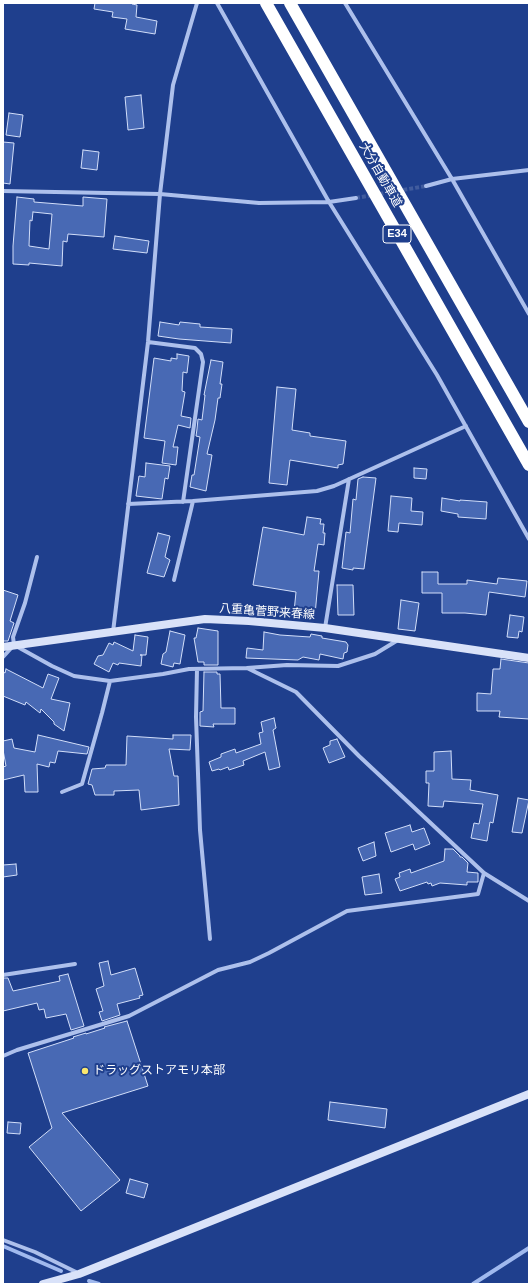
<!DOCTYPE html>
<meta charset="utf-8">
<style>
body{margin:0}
#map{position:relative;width:532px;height:1287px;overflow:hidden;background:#1f3f8d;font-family:Helvetica,sans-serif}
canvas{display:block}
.frame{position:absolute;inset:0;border:4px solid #fff;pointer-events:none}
</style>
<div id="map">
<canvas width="532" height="1287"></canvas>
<div class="frame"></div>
</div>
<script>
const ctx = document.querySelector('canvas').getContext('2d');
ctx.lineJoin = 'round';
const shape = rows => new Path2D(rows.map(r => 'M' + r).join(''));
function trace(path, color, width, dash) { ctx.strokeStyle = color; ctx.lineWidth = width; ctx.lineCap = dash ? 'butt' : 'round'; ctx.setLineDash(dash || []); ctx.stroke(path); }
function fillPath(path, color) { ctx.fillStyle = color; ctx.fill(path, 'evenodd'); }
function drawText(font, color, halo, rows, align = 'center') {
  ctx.font = font + ' Helvetica,"Noto Sans JP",sans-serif'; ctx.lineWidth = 4; ctx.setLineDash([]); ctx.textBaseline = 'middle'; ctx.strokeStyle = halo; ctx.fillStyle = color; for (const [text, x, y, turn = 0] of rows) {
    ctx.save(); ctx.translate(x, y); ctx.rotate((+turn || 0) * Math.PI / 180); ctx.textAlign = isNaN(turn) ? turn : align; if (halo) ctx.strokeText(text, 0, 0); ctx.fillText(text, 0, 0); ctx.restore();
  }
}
trace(shape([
 [3,1246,61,1271],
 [89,1281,99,1284],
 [473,1284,529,1248]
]), '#a0b9ee', 4);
const building = shape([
 [95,3,132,3,132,4,137,5,136,17,157,21,155,34,125,29,127,19,112,17,113,12,94,9,95,3],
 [141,95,144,128,128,130,125,97,141,95],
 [9,113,23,115,20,137,6,135,9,113],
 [3,142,14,143,10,184,3,183,3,142],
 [83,150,99,152,97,170,81,168,83,150],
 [17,197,34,199,34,202,83,206,83,197,107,199,104,237,68,234,67,242,63,241,62,266,29,263,29,265,13,264,13,246,17,197],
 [33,212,52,214,49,249,29,246,30,220,32,221,33,212],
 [115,236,149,241,147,253,113,249,115,236],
 [160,322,179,325,180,322,200,324,200,327,232,329,231,343,179,339,158,336,160,322],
 [177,354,189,356,187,373,183,372,182,391,185,392,181,416,191,418,190,428,178,425,173,447,178,447,176,465,162,463,165,441,144,438,154,358,171,361,171,358,177,359,177,354],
 [211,360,223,362,220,384,222,384,220,398,218,398,215,420,207,454,212,455,206,491,190,487,192,475,194,475,200,437,196,436,197,429,198,419,202,420,205,395,204,395,211,360],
 [277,387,296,389,292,430,310,433,310,436,346,441,343,464,338,465,338,468,290,460,287,485,269,483,277,387],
 [146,463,170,466,168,479,165,478,162,499,136,496,139,476,145,477,146,463],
 [414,468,427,469,426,479,414,478,414,468],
 [363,477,376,478,364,569,353,568,353,570,342,568,346,532,350,533,353,499,356,500,358,479,363,477],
 [391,496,412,498,411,511,423,512,422,525,399,523,398,532,388,531,391,496],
 [442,498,460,501,460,500,487,502,486,519,458,517,458,514,441,511,442,498],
 [307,517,321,519,320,524,324,524,323,533,325,533,324,545,318,544,314,571,319,571,315,615,294,612,296,592,253,585,263,527,304,535,307,517],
 [158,533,170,536,165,557,170,560,164,577,147,573,158,533],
 [422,572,438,572,438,584,467,584,467,580,497,584,498,578,527,581,525,597,489,592,486,615,465,613,442,613,442,593,422,593,422,572],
 [337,585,353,585,354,615,338,615,337,585],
 [3,590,18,595,10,621,14,623,8,641,3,641,3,590],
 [401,600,419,603,415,631,398,629,401,600],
 [510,615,524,617,522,632,519,631,518,638,507,637,510,615],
 [198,628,218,631,218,665,204,665,204,662,198,662,194,638,196,638,198,628],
 [170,631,185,635,180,664,174,663,173,667,161,664,163,654,166,652,170,631],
 [264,632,280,635,310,637,311,634,322,636,322,638,346,642,348,645,347,652,344,653,343,659,320,654,319,660,303,657,298,660,246,658,247,648,263,650,264,632],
 [135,635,148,637,146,655,140,655,142,655,141,666,119,663,118,665,113,663,109,672,94,664,98,656,103,655,109,643,113,645,114,642,133,651,135,635],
 [501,659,529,663,529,719,499,717,500,711,477,711,477,693,491,694,493,669,500,669,501,659],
 [6,669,43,688,48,674,59,678,51,699,70,703,64,731,54,724,54,722,41,709,40,713,26,702,25,705,3,696,3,672,5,673,6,669],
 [204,672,217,672,217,674,220,674,221,708,235,708,235,724,213,724,214,727,200,726,200,712,203,711,204,672],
 [274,718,276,728,273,730,280,767,269,770,265,752,243,761,244,765,229,770,228,767,220,770,219,769,212,771,209,762,221,757,221,754,235,749,236,753,261,744,259,733,263,732,261,722,274,718],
 [38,735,89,747,87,754,58,751,55,763,50,762,49,767,37,764,38,792,25,792,24,775,3,780,3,767,6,766,3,750,3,741,12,739,14,748,35,752,38,735],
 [173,735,191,735,190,750,169,749,174,776,178,776,179,805,141,810,139,790,114,791,114,795,95,795,92,785,88,784,92,769,105,768,106,765,126,765,127,736,173,739,173,735],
 [337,739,345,757,329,763,323,748,330,745,330,741,337,739],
 [451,751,452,779,471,780,470,790,498,795,493,823,490,822,487,841,471,838,474,823,479,824,483,804,444,801,443,807,428,806,429,783,426,783,426,771,434,771,434,752,451,751],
 [518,798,529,800,522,833,512,832,518,798],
 [410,825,412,832,424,828,430,844,415,850,413,844,391,852,385,833,410,825],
 [374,842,376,856,363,861,358,848,374,842],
 [445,849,453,849,460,856,460,857,462,857,468,863,467,872,478,873,478,882,467,882,467,885,440,883,432,886,431,883,428,884,427,882,400,891,395,879,400,877,399,873,410,869,411,873,444,861,445,849],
 [16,864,17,875,3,877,3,865,16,864],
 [379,874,382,893,365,895,362,877,379,874],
 [108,961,111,975,135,968,143,995,139,996,140,998,117,1004,120,1015,102,1021,99,1012,103,1011,96,989,104,986,99,963,108,961],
 [68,974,84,1026,71,1030,66,1014,46,1018,44,1009,39,1010,37,1003,3,1011,3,978,8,978,13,991,60,981,59,976,68,974],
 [127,1021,148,1086,62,1113,120,1180,81,1211,29,1147,52,1128,28,1053,74,1038,73,1037,86,1033,86,1034,105,1028,104,1027,127,1021],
 [330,1102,387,1109,385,1128,328,1120,330,1102],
 [8,1122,21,1123,20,1134,7,1133,8,1122],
 [130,1179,148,1184,144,1198,126,1193,130,1179]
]);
fillPath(building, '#4869b4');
trace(building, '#d2def9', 1);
trace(shape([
 [356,198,426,186]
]), '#415c9e', 4, [4, 2]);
trace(shape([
 [217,3,329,202,437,375,529,539],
 [345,3,452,179,529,314],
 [426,186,452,179,529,170],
 [3,191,160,194,259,203,329,202,356,198],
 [148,342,195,348,201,354,203,362,183,502],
 [128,504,193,501,317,491,334,486,466,426],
 [174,580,193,501],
 [325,628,349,479],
 [113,632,148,342,160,194,173,85,197,3],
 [16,646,52,666,74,676,110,681,163,674,189,669,247,668,296,692,359,756,484,873,529,901],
 [3,657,14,645,13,637,25,603,37,557],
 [247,668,287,665,338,666,375,654,398,640],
 [197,669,196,717,200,830,210,939],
 [62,792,82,784,102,713,110,681],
 [3,975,75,964],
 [3,1056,17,1050,129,1016,218,970,250,962,269,953,347,911,478,894,484,873],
 [3,1240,35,1252,78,1273]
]), '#adc0ec', 4);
trace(shape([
 [3,647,205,619,249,621,325,628,529,658],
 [43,1284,79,1274,529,1094]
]), '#d9e2f9', 8);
trace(shape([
 [266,3,529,465],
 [290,3,529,422]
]), '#fff', 12);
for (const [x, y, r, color] of [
 [85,1071,4,"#fae66d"]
]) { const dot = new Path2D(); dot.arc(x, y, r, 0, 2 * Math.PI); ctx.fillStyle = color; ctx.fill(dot); trace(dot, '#1f3f8d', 1.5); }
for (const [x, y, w] of [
 [397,234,28]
]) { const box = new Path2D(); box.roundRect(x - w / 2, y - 9, w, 18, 3); ctx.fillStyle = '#1f3f8d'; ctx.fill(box); trace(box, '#fff', 1); }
drawText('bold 11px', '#fff', null, [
 ["E34",397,234]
]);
drawText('12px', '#fff', '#1f3f8d', [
 ["大分自動車道",380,175,60],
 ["八重亀菅野来春線",267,612,4]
]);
drawText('12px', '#fff', '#1f3f8d', [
 ["ドラッグストアモリ本部",93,1071]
], 'left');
</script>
